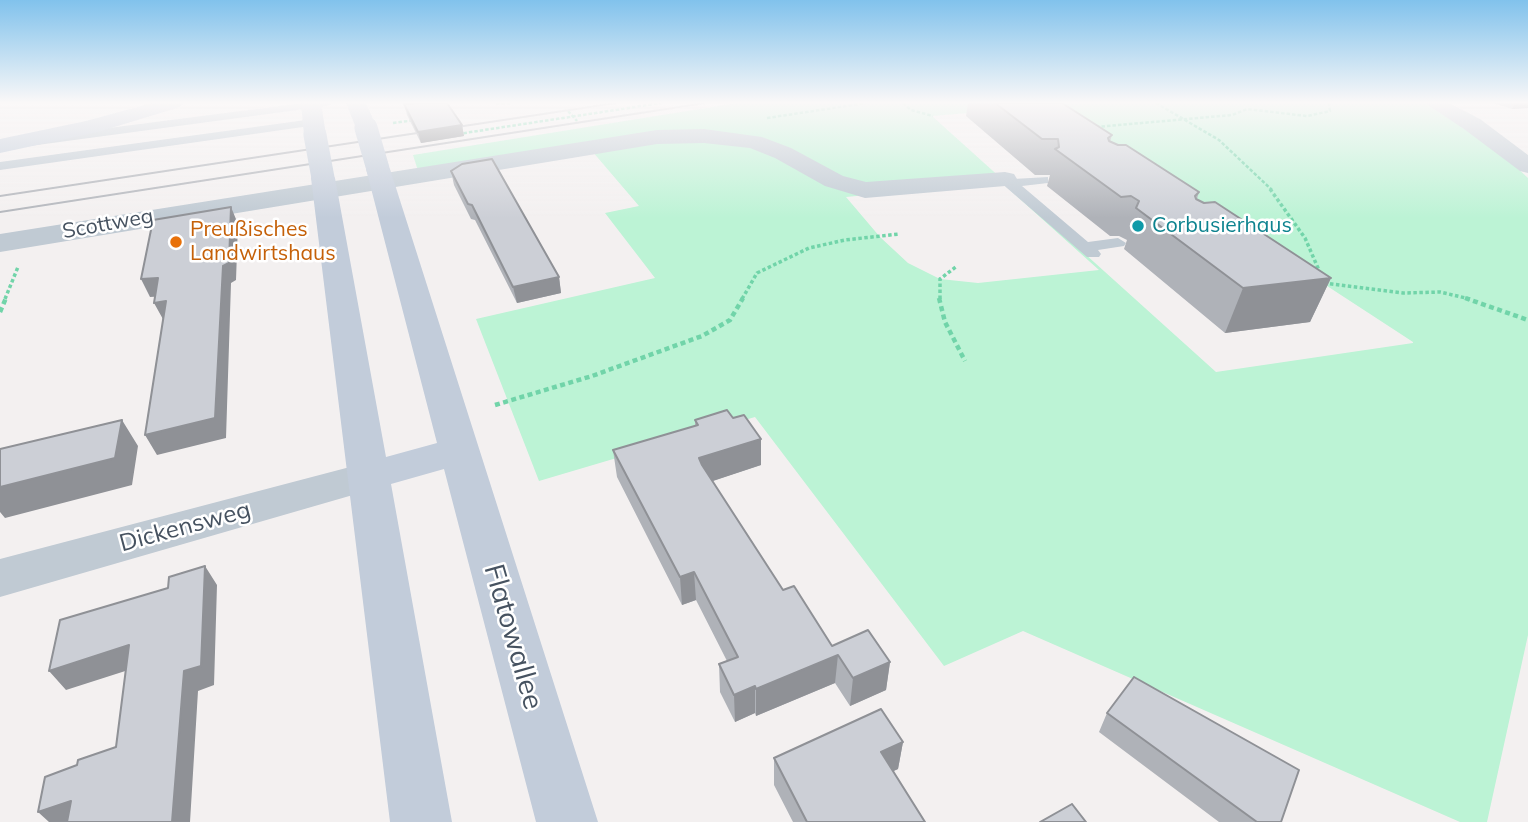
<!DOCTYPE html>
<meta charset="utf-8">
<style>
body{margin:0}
canvas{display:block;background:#f3f0f0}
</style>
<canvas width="1528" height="822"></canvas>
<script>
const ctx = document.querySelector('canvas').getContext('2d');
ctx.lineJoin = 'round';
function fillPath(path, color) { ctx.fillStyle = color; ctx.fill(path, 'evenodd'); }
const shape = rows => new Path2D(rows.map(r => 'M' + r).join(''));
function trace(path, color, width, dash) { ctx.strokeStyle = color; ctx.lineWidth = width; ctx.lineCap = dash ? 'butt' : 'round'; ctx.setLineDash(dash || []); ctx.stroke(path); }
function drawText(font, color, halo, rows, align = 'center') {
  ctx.font = font + ' Mulish,sans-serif'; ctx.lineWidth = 5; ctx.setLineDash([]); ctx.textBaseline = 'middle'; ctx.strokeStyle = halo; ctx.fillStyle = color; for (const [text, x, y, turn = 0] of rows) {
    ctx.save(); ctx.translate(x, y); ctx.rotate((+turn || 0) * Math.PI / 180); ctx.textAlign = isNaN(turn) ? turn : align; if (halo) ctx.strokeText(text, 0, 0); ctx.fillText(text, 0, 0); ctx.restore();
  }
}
fillPath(shape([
 [737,103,1426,103,1501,153,1528,178,1528,635,1487,822,1460,822,1023,631,944,666,755,417,539,481,476,319,655,278,605,213,639,206,592,151,421,180,413,155],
 [1051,106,1413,342,1413,343,1216,372,932,116],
 [1001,182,1099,270,978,283,940,279,908,263,880,237,846,197]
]), '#bcf3d5');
trace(shape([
 [496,103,510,103],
 [903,103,911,110,933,116],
 [1156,103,1219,140,1272,190],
 [568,111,577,121],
 [767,118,866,103],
 [393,123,416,120],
 [1096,127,1232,115,1247,109,1307,116,1330,111,1329,103],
 [458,134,661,103]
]), '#71d4a9', 2.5, [3.5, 2]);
trace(shape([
 [1270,189,1305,238,1321,275],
 [1324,283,1403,293,1440,292,1470,299],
 [5,299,18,267],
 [742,299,757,273,809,248,845,240,899,234],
 [940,299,940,279,957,266]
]), '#71d4a9', 3.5, [3.5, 2.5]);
trace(shape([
 [939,298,945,322,965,361],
 [1465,298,1528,320],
 [0,312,6,298],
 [495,405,592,376,702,336,730,320,743,298]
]), '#71d4a9', 4.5, [5, 3.5]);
fillPath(shape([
 [303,103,333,103,327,106,0,150,0,142,303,103],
 [313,119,317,121,317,125,0,170,0,162,313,119],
 [1005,175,1013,179,1048,177,1048,183,1022,186,1088,242,1118,238,1126,243,1124,246,1098,250,1101,254,1099,257,1087,257,1000,182,998,179,1005,175]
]), '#c0cad3');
fillPath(shape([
 [1425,103,1449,103,1480,119,1528,155,1528,173,1520,171,1464,129,1425,103],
 [704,129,762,137,791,148,843,176,866,182,1005,172,1014,174,1017,179,1014,184,1005,186,865,198,825,186,775,158,750,148,704,143,657,144,0,252,0,234,657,130,704,129],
 [369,462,384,466,390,476,384,486,0,597,0,559,369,462]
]), '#c0cad3');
fillPath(shape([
 [152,103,183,103,180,107,98,132,0,153,0,139,86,121,152,103],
 [301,103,321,103,326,135,323,140,315,142,307,140,304,135,301,103],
 [346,103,366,103,377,128,374,133,358,133,346,103],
 [378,162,387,164,390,169,598,822,536,822,444,469,391,484,452,822,390,822,311,178,314,173,323,171,332,173,335,178,386,457,437,443,366,169,369,164,378,162]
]), '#c2ccda');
trace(shape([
 [0,196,616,103],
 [0,212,705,103]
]), '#b2b5bb', 2);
trace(shape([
 [366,128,378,169],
 [315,135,323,178]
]), '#c2ccda', 23);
fillPath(shape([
 [968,103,1062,103,1112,135,1110,142,1199,192,1197,199,1331,278,1310,322,1225,333,1124,249,1127,240,1119,236,1110,236,1047,186,1050,175,1035,175,966,116],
 [1493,103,1528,103,1528,108,1512,109],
 [404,104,462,125,464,136,421,143,407,115],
 [451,171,559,277,561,293,517,303,475,220,471,219,454,185],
 [733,418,761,439,761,465,712,481,783,590,832,646,890,662,886,690,850,706,835,683,756,716,755,713,735,722,720,692,719,664,727,661,696,600,682,605,617,477,613,450,695,426,695,420],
 [1107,713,1281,822,1219,822,1099,732],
 [903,742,898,769,893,771,925,822,793,822,774,785,774,758]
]), '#afb2b8');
fillPath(shape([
 [1515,103,1528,103,1528,108,1512,109],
 [462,125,464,136,421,143,418,132],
 [231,207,238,224,236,280,231,283,226,438,157,455,145,435],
 [559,277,561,293,517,303,513,287],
 [158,278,167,296,150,297,141,279],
 [1331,278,1310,322,1225,333,1243,288],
 [166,301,164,321,154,303],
 [122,420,138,446,132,485,5,518,0,512,0,487],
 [761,439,761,465,701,485,699,458],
 [205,566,217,585,214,685,198,691,190,822,172,822,184,671],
 [694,572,696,600,682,605,680,577],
 [129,645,144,665,66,690,49,671],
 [838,655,835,683,756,716,756,689],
 [890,662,886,690,850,706,853,678],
 [755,686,755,713,735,722,734,695],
 [903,742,898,769,877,779,881,752],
 [71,801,82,822,49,822,38,812]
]), '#8f9196');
const building = shape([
 [418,103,447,103,462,125,418,132,404,104,418,103],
 [995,103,1062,103,1112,135,1108,138,1109,141,1118,145,1126,145,1199,192,1195,196,1196,199,1204,203,1215,202,1331,278,1243,288,1136,208,1139,201,1131,196,1121,197,1055,149,1059,147,1058,139,1042,139,995,103],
 [492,159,559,277,513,287,472,205,468,204,451,171,462,164,492,159],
 [231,207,229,263,223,266,215,418,145,435,166,301,154,303,158,278,141,279,153,220,231,207],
 [727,410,733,418,744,415,761,439,699,458,702,465,783,590,794,586,832,646,868,630,890,662,853,678,838,655,756,689,755,686,734,695,719,664,738,657,694,572,680,577,613,450,698,425,695,420,727,410],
 [122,420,115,458,0,487,0,449,122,420],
 [205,566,201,666,184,671,172,822,67,822,71,801,38,812,45,777,77,765,78,760,116,747,129,645,49,671,60,620,168,588,169,577,205,566],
 [1134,677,1299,770,1281,822,1257,822,1107,713,1134,677],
 [881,709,903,742,881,752,925,822,807,822,774,758,881,709],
 [1072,804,1086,822,1040,822,1072,804]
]);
fillPath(building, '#cccfd6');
trace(building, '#8f9196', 2);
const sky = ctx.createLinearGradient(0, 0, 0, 218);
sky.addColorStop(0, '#81c2ec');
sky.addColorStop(0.47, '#faf8f8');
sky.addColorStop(1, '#faf8f800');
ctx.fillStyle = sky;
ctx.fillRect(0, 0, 1528, 218);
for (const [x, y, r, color] of [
 [1138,226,7,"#0f9aa8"],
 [176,242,7,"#e8710a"]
]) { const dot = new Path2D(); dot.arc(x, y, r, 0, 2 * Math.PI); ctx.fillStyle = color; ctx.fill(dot); trace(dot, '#fff', 2.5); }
drawText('21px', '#465260', '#fff', [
 ["Scottweg",108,224,-10]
]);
drawText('21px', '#0d838f', '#fff', [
 ["Corbusierhaus",1152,226]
], 'left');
drawText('21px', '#c56008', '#fff', [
 ["Preußisches",190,230],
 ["Landwirtshaus",190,254]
], 'left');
drawText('24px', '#465260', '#fff', [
 ["Dickensweg",185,527,-15]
]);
drawText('28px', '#465260', '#fff', [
 ["Flatowallee",513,637,74]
]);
</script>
